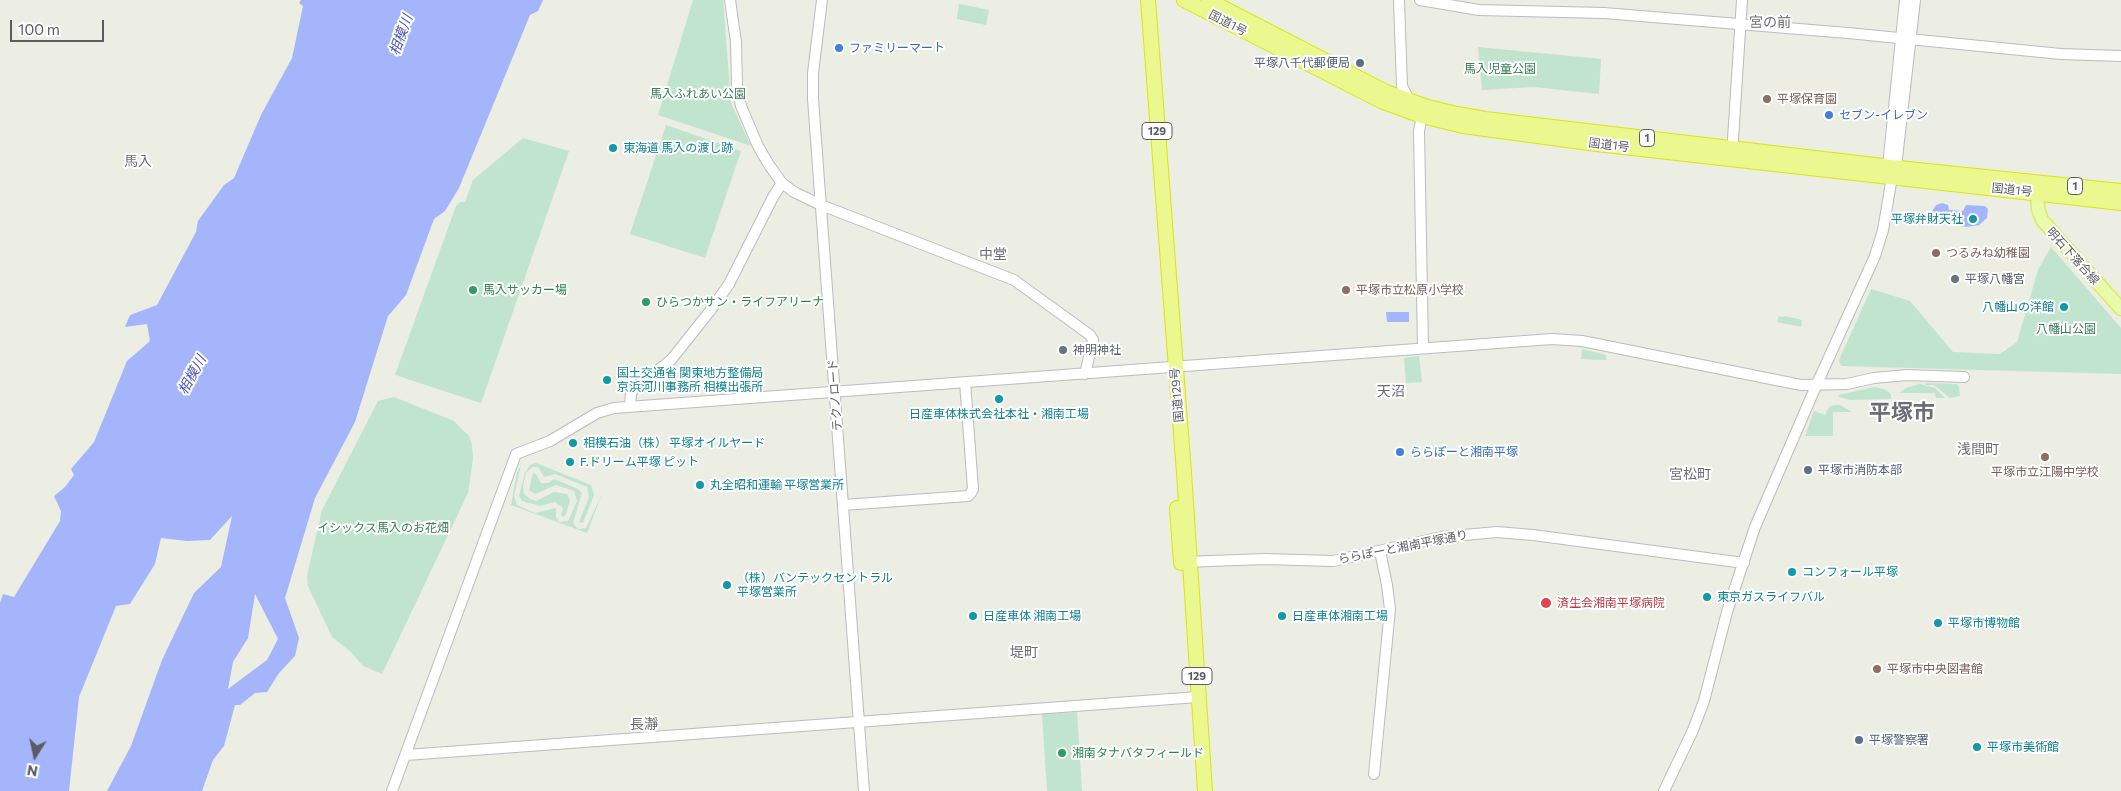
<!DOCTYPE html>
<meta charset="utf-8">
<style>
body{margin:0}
#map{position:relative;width:2121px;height:791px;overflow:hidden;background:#ecede3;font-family:Commissioner,sans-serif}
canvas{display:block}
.north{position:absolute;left:10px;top:731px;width:50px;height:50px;-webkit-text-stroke:4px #fff;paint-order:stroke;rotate:190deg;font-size:14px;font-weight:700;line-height:20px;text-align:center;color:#5b5c63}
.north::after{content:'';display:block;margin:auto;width:18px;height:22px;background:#5b5c63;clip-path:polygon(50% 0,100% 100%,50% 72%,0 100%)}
.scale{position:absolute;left:10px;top:20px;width:94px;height:22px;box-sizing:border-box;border:2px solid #5b5c63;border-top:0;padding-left:6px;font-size:15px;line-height:18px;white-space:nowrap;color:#5b5c63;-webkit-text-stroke:4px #fff;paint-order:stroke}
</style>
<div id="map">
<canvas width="2121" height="791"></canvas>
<div class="north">N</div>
<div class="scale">100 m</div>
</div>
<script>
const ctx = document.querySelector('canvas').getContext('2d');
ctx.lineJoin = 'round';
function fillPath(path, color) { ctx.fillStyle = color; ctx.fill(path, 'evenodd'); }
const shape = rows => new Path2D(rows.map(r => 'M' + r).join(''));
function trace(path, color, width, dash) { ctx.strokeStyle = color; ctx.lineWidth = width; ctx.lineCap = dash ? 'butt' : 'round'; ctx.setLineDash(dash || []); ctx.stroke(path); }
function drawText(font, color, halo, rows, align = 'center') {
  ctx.font = font + ' Commissioner,"Noto Sans JP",sans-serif'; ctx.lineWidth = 4; ctx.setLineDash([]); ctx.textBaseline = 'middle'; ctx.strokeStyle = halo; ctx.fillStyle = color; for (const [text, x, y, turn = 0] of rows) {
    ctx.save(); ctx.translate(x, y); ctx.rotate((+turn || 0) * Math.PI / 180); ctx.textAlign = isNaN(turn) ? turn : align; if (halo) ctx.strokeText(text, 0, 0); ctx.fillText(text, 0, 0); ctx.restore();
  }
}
fillPath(shape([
 [693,0,723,0,731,103,751,146,658,115],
 [959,4,989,10,986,25,957,19],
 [1478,47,1601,59,1599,94,1534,87,1482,90],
 [666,125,741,151,705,258,630,234],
 [523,138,569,151,481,403,395,375,456,206,460,202,465,202,473,180],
 [2051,247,2121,328,2121,374,1841,366,1839,360,1871,289,1910,301,1953,352,2000,354,2017,342,2038,270],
 [1779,316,1783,317,1784,316,1802,320,1801,327,1777,322],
 [1582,349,1606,355,1606,360,1581,359],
 [1419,356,1422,382,1406,383,1404,358],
 [1925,383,1957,384,1959,387,1960,396,1950,398,1934,385,1925,385],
 [1920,384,1935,388,1945,398,1936,398,1935,393,1899,393,1906,388],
 [1875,387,1884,389,1891,394,1891,399,1850,400,1839,397,1838,395],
 [394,397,454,421,469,436,472,445,473,459,468,493,382,674,363,666,351,652,332,637,308,586,307,576,322,510,378,401],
 [1834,405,1840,405,1852,412,1833,412,1833,436,1805,436,1814,411,1825,415,1829,407],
 [536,463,591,485,594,495,583,523,579,522,589,497,587,487,555,474,544,477,538,467,532,467,526,473,523,486,524,494,530,499,536,501,554,492,567,494,570,500,566,514,563,517,561,515,563,508,555,502,540,506,522,501,519,496,525,473,530,465],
 [521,465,514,496,517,505,535,513,555,508,556,509,556,517,559,522,568,521,577,501,574,491,556,485,535,494,529,490,533,473,536,474,541,483,548,483,554,479,578,489,582,493,573,523,578,529,586,528,602,494,587,533,511,505,517,473],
 [1077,712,1082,791,1047,791,1042,714]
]), '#c1e4ce');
fillPath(shape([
 [301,0,543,0,538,11,530,15,459,188,445,211,434,219,406,295,388,316,355,422,315,498,285,598,299,638,295,656,279,673,267,692,255,693,240,705,235,705,224,746,213,760,202,791,107,791,131,746,162,660,194,593,221,567,232,516,210,540,187,541,161,538,155,564,130,604,116,606,79,697,69,791,0,791,0,603,3,594,14,597,60,521,61,511,54,496,65,487,74,475,71,469,94,442,127,361,150,341,147,324,125,327,130,315,157,305,196,232,198,221,224,185,234,178,261,115,292,58,303,6,299,3],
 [255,594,278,639,267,660,228,689,233,662,248,638],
 [1942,203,1948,205,1949,210,1963,211,1966,205,1985,206,1988,209,1987,218,1979,225,1967,227,1960,226,1960,217,1948,216,1944,224,1934,226,1931,222,1931,213,1936,205],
 [1386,312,1409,312,1409,322,1387,322]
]), '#a5b5fb');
const minor = shape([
 [730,0,736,42,737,87,741,106,758,146,769,165,782,183,794,192,821,205,1014,280,1090,335,1093,340,1085,374],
 [822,0,813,73,813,99,864,791],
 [1399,0,1402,86,1410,102],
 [1420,0,1479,10,1604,13,1848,33,2061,54,2121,56],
 [1734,154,1733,139,1742,0],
 [1889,171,1888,166,1905,0],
 [1423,348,1419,131,1422,116,1425,111],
 [630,407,631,393,635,388,671,360,710,311,729,284,773,197,782,183],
 [843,505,968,496,971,493,973,489,965,382],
 [1184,562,1265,559,1333,561,1442,537,1497,532,1533,535,1744,563],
 [406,755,1198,697],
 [1374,774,1390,609,1387,585,1380,551],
 [392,791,516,454,550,441,597,413,614,408,1552,339,1582,341,1801,385,1847,384,1874,378,1907,375,1964,377],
 [1664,791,1693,730,1704,701,1727,612,1755,527,1816,386,1875,256,1883,230,1892,177,1896,167,1915,0]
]);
const major = shape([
 [2033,187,2037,189,2038,209,2042,220,2121,309]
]);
const highway = shape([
 [1148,0,1184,473,1205,791],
 [1184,0,1383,102,1422,116,1463,126,1597,144,2121,203],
 [1208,0,1386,92,1428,107,1457,114,1485,119,1908,169,2121,191],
 [1177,508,1181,563]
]);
trace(minor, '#bbbbc1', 12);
trace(major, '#dceb5e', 15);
trace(highway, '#d7e70a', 16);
trace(minor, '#fff', 10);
trace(major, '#e9fbaa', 12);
trace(highway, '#eaf88f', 14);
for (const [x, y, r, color] of [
 [839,48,5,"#3f7fe0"],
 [1360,63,5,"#5c6f8a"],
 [1767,99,5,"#8d6e63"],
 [1829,115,5,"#3f7fe0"],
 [613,148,5,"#0f9aa8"],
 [1973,219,5,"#0f9aa8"],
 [1936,253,5,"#8d6e63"],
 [1955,279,5,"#6b7280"],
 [473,290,5,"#2e9e5b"],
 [1346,290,5,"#8d6e63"],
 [646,302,5,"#2e9e5b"],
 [2064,307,5,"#0f9aa8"],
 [1063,350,5,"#6b7280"],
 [607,380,5,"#0f9aa8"],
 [999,399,5,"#0f9aa8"],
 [573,443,5,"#0f9aa8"],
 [1400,452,5,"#3f7fe0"],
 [2045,457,5,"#8d6e63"],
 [570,462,5,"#0f9aa8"],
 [1808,470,5,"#5c6f8a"],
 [700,485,5,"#0f9aa8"],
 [1792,572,5,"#0f9aa8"],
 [727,585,5,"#0f9aa8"],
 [1707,597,5,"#0f9aa8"],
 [1546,603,6,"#e0444e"],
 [973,616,5,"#0f9aa8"],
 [1282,616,5,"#0f9aa8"],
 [1938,623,5,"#0f9aa8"],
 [1877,669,5,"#8d6e63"],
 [1859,740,5,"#5c6f8a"],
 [1977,747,5,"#0f9aa8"],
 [1062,753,5,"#2e9e5b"]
]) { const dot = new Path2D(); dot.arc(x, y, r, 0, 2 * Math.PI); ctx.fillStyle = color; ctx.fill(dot); trace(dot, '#fff', 2); }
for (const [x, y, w] of [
 [1157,131,30],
 [1647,138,15],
 [2075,186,15],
 [1197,676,30]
]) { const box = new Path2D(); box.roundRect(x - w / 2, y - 8.5, w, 17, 4); ctx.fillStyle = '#fff'; ctx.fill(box); trace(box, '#5b5c63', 1); }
drawText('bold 11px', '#5b5c63', null, [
 ["129",1157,131],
 ["1",1647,138],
 ["1",2075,186],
 ["129",1197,676]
]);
drawText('12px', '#5b5c63', '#fff', [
 ["国道1号",1228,23,27],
 ["国道1号",1609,145,7],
 ["国道1号",2012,190,6],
 ["明石下落合線",2073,256,48],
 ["テクノロード",835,395,-94],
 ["国道129号",1177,395,-95],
 ["ららぽーと湘南平塚通り",1403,547,-11]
]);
drawText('12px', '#366cbe', '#fff', [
 ["ファミリーマート",849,48],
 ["セブン-イレブン",1839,115],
 ["ららぽーと湘南平塚",1410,452]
], 'left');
drawText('12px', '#4e5e75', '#fff', [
 ["平塚八千代郵便局",1350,63,"right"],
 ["平塚市消防本部",1818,470],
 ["平塚警察署",1869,740]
], 'left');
drawText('12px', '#377f56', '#fff', [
 ["馬入児童公園",1500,69],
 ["馬入ふれあい公園",698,94],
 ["八幡山公園",2066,329],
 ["イシックス馬入のお花畑",383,528]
]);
drawText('12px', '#785e54', '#fff', [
 ["平塚保育園",1777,99],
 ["つるみね幼稚園",1946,253],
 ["平塚市立松原小学校",1356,290],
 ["平塚市立江陽中学校",2045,472,"center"],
 ["平塚市中央図書館",1887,669]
], 'left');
drawText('12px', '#0d838f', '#fff', [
 ["東海道 馬入の渡し跡",623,148],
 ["平塚弁財天社",1963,219,"right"],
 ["八幡山の洋館",2054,307,"right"],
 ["国土交通省 関東地方整備局",617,373],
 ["京浜河川事務所 相模出張所",617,387],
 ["日産車体株式会社本社・湘南工場",999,414,"center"],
 ["相模石油（株） 平塚オイルヤード",583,443],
 ["F.ドリーム平塚 ピット",580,462],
 ["丸全昭和運輸 平塚営業所",710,485],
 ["コンフォール平塚",1802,572],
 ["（株）バンテックセントラル",737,578],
 ["平塚営業所",737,592],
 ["東京ガスライフバル",1717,597],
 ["日産車体 湘南工場",983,616],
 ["日産車体湘南工場",1292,616],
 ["平塚市博物館",1948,623],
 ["平塚市美術館",1987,747]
], 'left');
drawText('12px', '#5b616d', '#fff', [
 ["平塚八幡宮",1965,279],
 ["神明神社",1073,350]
], 'left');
drawText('12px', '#27864d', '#fff', [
 ["馬入サッカー場",483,290],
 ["ひらつかサン・ライフアリーナ",656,302],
 ["湘南タナバタフィールド",1072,753]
], 'left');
drawText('12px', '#be3a42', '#fff', [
 ["済生会湘南平塚病院",1557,603]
], 'left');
drawText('14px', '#6c6d75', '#fff', [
 ["宮の前",1770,22],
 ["馬入",138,161],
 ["中堂",993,254],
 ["天沼",1391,391],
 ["浅間町",1978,449],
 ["宮松町",1690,474],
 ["堤町",1024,652],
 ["長瀞",644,724]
]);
drawText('italic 14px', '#4955be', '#fff', [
 ["相模川",401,35,-70],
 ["相模川",192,375,-61]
]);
drawText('bold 22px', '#6c6d75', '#fff', [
 ["平塚市",1902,413]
]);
</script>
